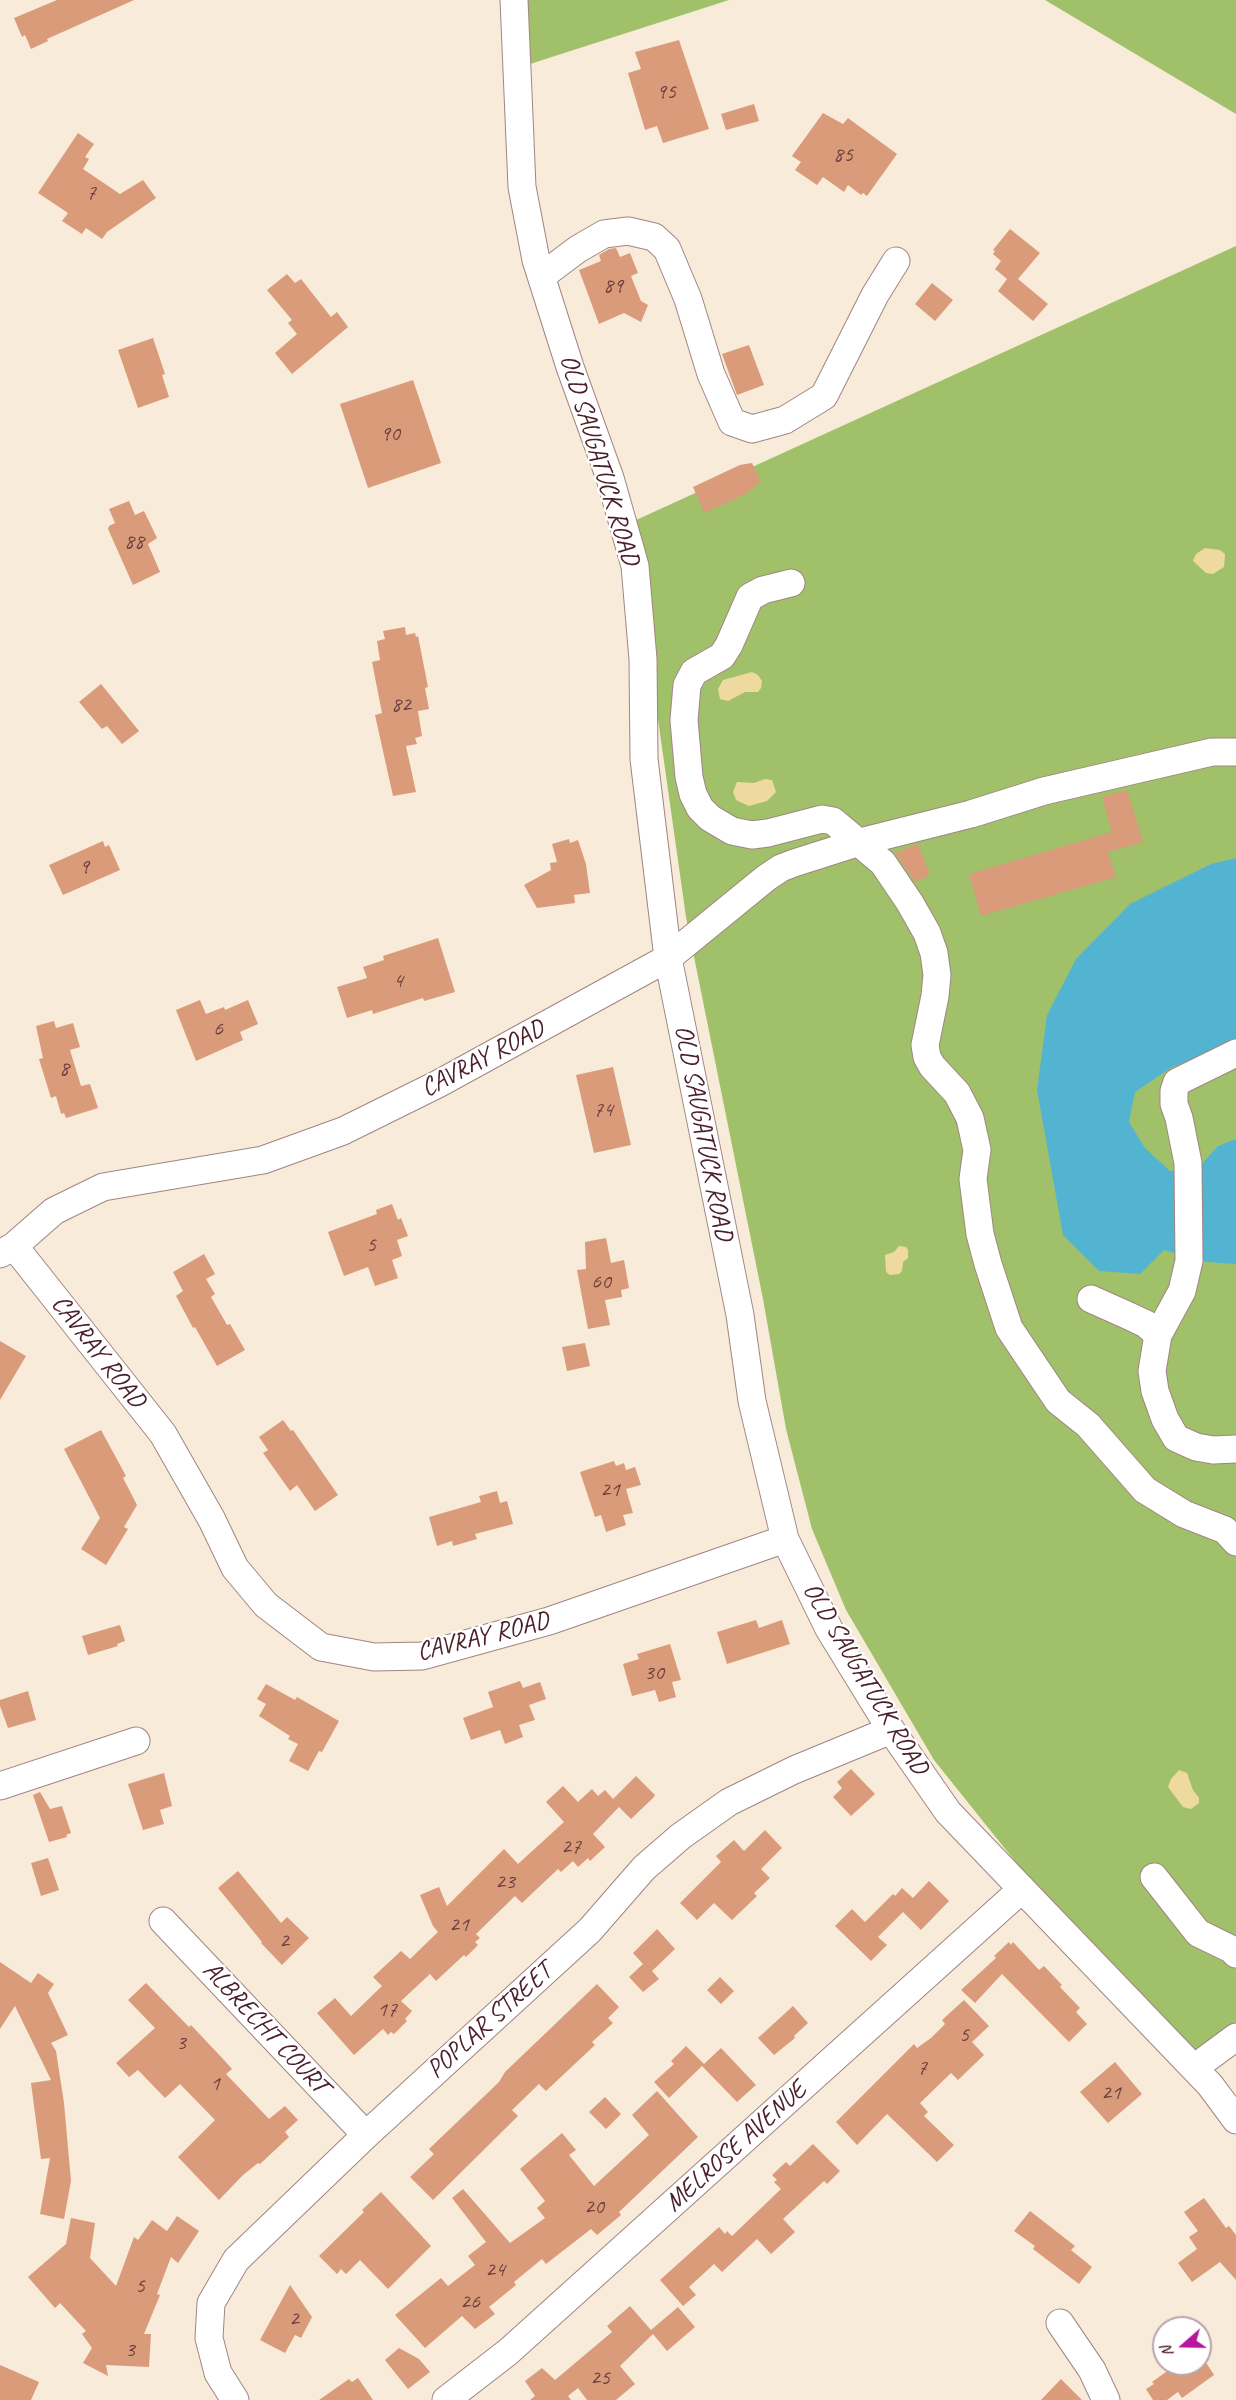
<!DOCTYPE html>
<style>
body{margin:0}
#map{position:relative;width:1236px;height:2400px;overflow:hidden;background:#f8ebda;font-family:Caveat,sans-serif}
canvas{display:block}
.north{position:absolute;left:1152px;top:2316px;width:60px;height:60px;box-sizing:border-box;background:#fff;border:2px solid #b7a5aa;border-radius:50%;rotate:250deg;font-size:16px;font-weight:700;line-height:24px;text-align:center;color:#4a1f2b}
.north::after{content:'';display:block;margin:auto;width:21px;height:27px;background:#b5179e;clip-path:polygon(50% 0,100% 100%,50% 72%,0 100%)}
</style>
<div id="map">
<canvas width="1236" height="2400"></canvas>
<div class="north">N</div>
</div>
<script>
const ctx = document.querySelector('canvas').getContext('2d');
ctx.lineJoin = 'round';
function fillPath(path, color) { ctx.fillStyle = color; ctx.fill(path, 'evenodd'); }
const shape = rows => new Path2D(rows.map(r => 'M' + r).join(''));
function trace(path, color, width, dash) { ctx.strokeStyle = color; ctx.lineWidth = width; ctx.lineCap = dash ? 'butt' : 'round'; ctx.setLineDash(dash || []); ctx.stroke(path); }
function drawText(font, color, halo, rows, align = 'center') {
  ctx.font = font + ' Caveat,sans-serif'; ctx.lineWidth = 5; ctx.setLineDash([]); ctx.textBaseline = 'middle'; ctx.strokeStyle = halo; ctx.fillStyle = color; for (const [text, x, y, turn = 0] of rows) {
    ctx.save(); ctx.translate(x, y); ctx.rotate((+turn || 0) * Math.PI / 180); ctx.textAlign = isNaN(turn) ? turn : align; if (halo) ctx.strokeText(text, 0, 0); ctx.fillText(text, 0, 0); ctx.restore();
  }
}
fillPath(shape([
 [524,0,729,0,527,65],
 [1045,0,1236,0,1236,114],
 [1236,246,1236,2022,1195,2051,1026,1875,934,1760,846,1610,812,1529,786,1429,763,1299,686,917,656,705,634,521]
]), '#a0c16a');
fillPath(shape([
 [1205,548,1220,550,1225,554,1224,567,1213,574,1206,573,1193,561,1196,554],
 [752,672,758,675,762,681,761,688,758,692,745,692,728,701,720,699,718,689,723,680],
 [765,779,772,780,776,792,767,801,749,806,736,800,733,792,737,782,754,783],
 [899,1246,906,1247,908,1250,908,1258,903,1262,902,1271,899,1274,890,1275,886,1272,885,1255,894,1252],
 [1179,1770,1187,1773,1193,1790,1199,1798,1199,1803,1191,1809,1183,1807,1168,1787,1171,1779]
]), '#eeda9e');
fillPath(shape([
 [1236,858,1236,1045,1172,1067,1135,1092,1129,1122,1145,1148,1170,1171,1197,1169,1218,1146,1236,1139,1236,1264,1207,1262,1164,1250,1140,1274,1099,1271,1063,1235,1037,1090,1047,1015,1076,959,1130,904,1211,864]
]), '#53b4d2');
fillPath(shape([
 [57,0,134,0,47,39,48,41,31,49,25,35,22,37,14,18],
 [679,40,709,129,663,143,657,126,645,130,628,73,641,69,635,52],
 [754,104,759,121,726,130,721,114],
 [823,113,843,124,848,118,897,154,867,196,863,193,861,195,848,185,844,192,823,177,817,185,795,170,801,162,792,156],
 [78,133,94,144,85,157,89,159,83,169,120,194,143,180,156,198,107,232,102,239,86,228,82,234,62,221,68,213,38,193],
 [1010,229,1040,253,1018,279,1048,304,1033,321,998,291,1007,279,995,269,1001,261,993,254,995,251,993,250],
 [616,248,620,257,630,253,638,273,631,276,641,301,648,305,641,322,624,313,599,324,579,270,601,261,599,255,609,249],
 [287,274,295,283,301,279,331,317,337,312,348,327,292,374,275,353,297,334,288,323,292,320,267,290],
 [932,283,953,300,935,321,915,304],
 [153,338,165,374,162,375,169,397,138,408,118,350],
 [749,345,764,385,737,395,722,354],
 [413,380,441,463,368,488,340,404],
 [752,463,761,482,746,494,704,513,693,487,740,465],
 [129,501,135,515,144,511,157,538,148,544,160,572,133,585,108,529,109,526,115,523,109,509],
 [405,627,406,635,415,633,416,637,418,636,428,687,425,688,429,709,418,711,422,736,415,738,417,744,406,746,416,792,393,796,375,715,382,713,372,662,380,660,377,641,385,639,383,631],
 [101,684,139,731,122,744,107,726,102,729,79,702],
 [1127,790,1143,842,1108,852,1116,877,981,916,969,874,1112,832,1102,797],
 [569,839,570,843,578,840,586,864,590,893,574,895,575,903,537,908,524,885,551,870,550,863,557,862,552,844],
 [103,841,105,847,109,845,120,870,63,895,49,865],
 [918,844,930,875,915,882,895,853],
 [438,938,455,992,424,1001,423,998,373,1014,372,1010,347,1018,337,987,367,978,363,967,384,960,383,956],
 [200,1000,206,1014,224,1007,225,1010,248,1000,258,1024,240,1032,243,1040,196,1061,176,1010],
 [54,1021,56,1028,73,1023,80,1047,70,1050,81,1086,90,1084,98,1108,66,1118,64,1113,61,1114,56,1096,51,1098,39,1059,43,1058,36,1026],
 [613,1067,631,1145,594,1153,576,1075],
 [392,1204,398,1220,401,1218,408,1236,397,1240,402,1256,392,1260,398,1278,375,1286,368,1267,344,1276,328,1232,377,1214,376,1210],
 [606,1238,611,1263,624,1260,629,1288,621,1290,622,1297,605,1300,610,1325,588,1329,577,1270,586,1269,585,1242],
 [204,1254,215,1274,206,1279,215,1294,211,1297,227,1325,230,1324,245,1350,217,1366,195,1327,193,1328,176,1296,183,1291,173,1272],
 [0,1341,26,1356,0,1400],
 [585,1343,590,1366,567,1371,562,1347],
 [283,1420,291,1431,293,1430,338,1495,315,1511,297,1485,290,1491,263,1453,268,1450,259,1437],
 [101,1430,126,1476,123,1478,137,1505,124,1527,128,1529,106,1565,81,1549,100,1518,64,1449],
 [614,1461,616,1466,624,1463,626,1470,635,1467,641,1485,626,1489,633,1513,623,1515,626,1525,606,1532,601,1515,595,1517,580,1472],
 [497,1491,500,1503,507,1501,513,1524,475,1534,477,1539,453,1546,452,1541,437,1546,429,1517,481,1502,479,1496],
 [756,1620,759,1628,782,1620,790,1644,727,1664,717,1632],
 [120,1625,125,1641,117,1644,118,1646,88,1655,82,1636],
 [670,1644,681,1680,672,1682,676,1697,659,1702,655,1690,632,1696,623,1664,639,1659,637,1654],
 [520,1681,523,1688,540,1682,546,1699,529,1705,535,1720,519,1725,523,1737,505,1744,500,1730,471,1740,463,1718,493,1707,488,1692],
 [266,1684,295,1700,297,1697,339,1721,322,1752,319,1751,308,1771,289,1761,298,1744,288,1739,290,1736,259,1716,266,1704,257,1699],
 [28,1691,36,1720,8,1728,0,1706,0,1700],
 [851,1769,875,1794,851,1816,833,1797,842,1788,837,1782],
 [164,1773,172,1806,160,1810,164,1824,143,1830,128,1784],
 [636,1776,655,1795,653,1798,631,1819,619,1807,593,1834,605,1847,590,1861,588,1858,578,1867,573,1861,561,1872,558,1869,522,1903,515,1896,476,1934,480,1938,475,1942,478,1945,466,1957,464,1955,436,1981,430,1974,401,2001,412,2011,405,2019,407,2021,394,2034,391,2032,388,2035,383,2029,354,2055,317,2013,335,1998,351,2016,382,1986,373,1977,401,1951,410,1959,438,1932,433,1926,420,1895,439,1887,447,1906,504,1849,518,1864,564,1822,546,1802,563,1786,578,1802,592,1789,598,1796,605,1790,613,1799],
 [40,1792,50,1809,62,1806,71,1833,66,1835,67,1837,49,1842,33,1795],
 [765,1830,782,1848,761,1869,770,1878,754,1893,757,1896,732,1920,714,1903,697,1920,680,1903,721,1862,716,1856,734,1840,744,1851],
 [48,1858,59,1890,41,1896,31,1863],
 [238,1871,281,1923,287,1917,309,1938,282,1965,261,1943,262,1942,218,1888],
 [929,1881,949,1901,921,1930,903,1912,878,1937,887,1945,871,1961,835,1926,852,1909,865,1922,893,1894,895,1896,902,1888,913,1898],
 [657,1929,675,1949,652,1971,659,1979,643,1992,629,1977,643,1964,633,1953],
 [1009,1942,1011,1945,1013,1942,1039,1970,1044,1966,1062,1985,1060,1987,1080,2008,1076,2012,1087,2024,1069,2042,1002,1974,975,2003,961,1990,996,1958,994,1956],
 [0,1962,31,1983,38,1973,54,1984,48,1993,68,2035,51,2043,56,2051,64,2103,71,2181,64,2219,40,2214,50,2158,41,2159,31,2083,51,2080,15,2006,0,2029],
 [720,1977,734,1991,721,2004,707,1990],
 [146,1983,189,2027,191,2025,224,2060,232,2069,226,2074,269,2119,285,2106,298,2120,285,2132,289,2137,260,2164,258,2163,243,2175,219,2200,178,2157,215,2120,180,2084,165,2098,138,2070,129,2077,116,2063,155,2028,128,2000],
 [597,1984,619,2007,608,2018,613,2023,592,2042,595,2045,546,2091,539,2084,512,2110,518,2116,433,2200,410,2177,434,2154,429,2149,499,2082,505,2072],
 [964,2000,989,2026,972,2042,984,2055,958,2080,951,2073,920,2103,928,2112,924,2116,954,2145,937,2162,887,2114,857,2145,836,2122,914,2044,917,2048,931,2038,945,2024,942,2020],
 [793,2006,808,2023,794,2036,795,2038,774,2055,758,2038],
 [686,2046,704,2064,721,2048,756,2085,737,2102,702,2066,669,2098,654,2082,674,2064,671,2061],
 [1115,2062,1142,2094,1108,2123,1080,2092],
 [657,2091,698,2137,619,2212,621,2215,597,2235,591,2229,546,2264,542,2259,514,2282,516,2285,489,2307,495,2314,475,2329,462,2316,425,2348,395,2315,441,2278,448,2286,475,2265,468,2256,486,2242,452,2198,463,2189,510,2243,545,2218,537,2208,545,2201,520,2169,562,2133,576,2150,569,2155,594,2186,649,2135,632,2115],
 [605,2097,621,2114,606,2129,589,2112],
 [813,2144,840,2171,827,2184,824,2181,783,2219,795,2232,771,2254,757,2239,722,2272,714,2264,689,2287,696,2295,683,2306,660,2280,719,2227,725,2234,727,2231,732,2236,781,2189,774,2182,777,2180,772,2175,786,2162,790,2166],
 [381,2192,431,2246,388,2289,360,2260,346,2274,341,2269,337,2274,319,2256,364,2212,362,2210],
 [1204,2198,1226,2228,1229,2226,1236,2235,1236,2280,1220,2262,1192,2282,1178,2263,1197,2249,1189,2237,1198,2231,1184,2212],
 [1030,2211,1075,2246,1071,2250,1092,2267,1079,2284,1033,2249,1035,2246,1014,2231],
 [177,2216,199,2231,178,2263,171,2257,157,2294,160,2295,144,2334,151,2334,149,2367,106,2365,108,2376,83,2363,92,2348,82,2334,86,2331,60,2303,55,2308,28,2277,66,2244,71,2218,95,2223,90,2258,116,2286,134,2237,138,2240,152,2220,167,2231],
 [290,2285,312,2317,301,2338,295,2335,285,2353,260,2340],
 [630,2306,651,2330,678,2307,695,2327,667,2351,653,2334,620,2366,635,2384,616,2400,587,2400,578,2388,568,2396,571,2400,530,2400,535,2396,525,2381,542,2368,555,2380,612,2332,607,2326],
 [399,2348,419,2359,430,2372,408,2389,385,2360],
 [1177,2364,1207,2364,1214,2375,1182,2398,1178,2392,1167,2400,1153,2400,1146,2389,1154,2384,1152,2382],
 [0,2365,39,2382,31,2400,0,2400],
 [358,2378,373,2400,319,2400,349,2379,352,2382],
 [1061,2379,1082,2400,1041,2400]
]), '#d99b7a');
const minor = shape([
 [514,0,522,187,536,260,570,367,610,478,635,566,643,659,644,759,668,958,740,1315,752,1401,785,1539,829,1629,891,1730,948,1812,1210,2085,1236,2120],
 [542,276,578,249,604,234,628,231,654,237,667,249,688,299,711,374,732,422,752,429,785,420,824,396,875,295,896,261],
 [791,583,763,590,750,597,729,645,722,656,694,672,687,685,684,720,689,777,693,794,700,808,710,818,732,831,752,835,768,833,822,819,833,821,883,863,910,903,927,933,934,953,937,975,935,996,925,1045,927,1057,932,1066,957,1093,970,1118,977,1150,973,1179,980,1234,988,1264,1009,1328,1058,1401,1088,1425,1145,1490,1184,1514,1225,1530,1236,1542],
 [14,1246,163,1434,212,1520,235,1568,266,1605,321,1647,374,1657,422,1656,549,1621,785,1539],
 [0,1254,14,1246,54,1211,103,1187,263,1160,343,1131,438,1084,668,958,766,878,781,868,794,863,860,842,971,814,1044,791,1212,752,1236,752],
 [1091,1299,1129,1316,1146,1324,1158,1335,1152,1371,1155,1391,1165,1419,1176,1438,1196,1447,1213,1450,1236,1449],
 [1158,1335,1182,1291,1189,1261,1188,1163,1179,1118,1174,1104,1174,1091,1177,1082,1236,1053],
 [0,1786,136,1741],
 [1154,1877,1198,1933,1231,1949,1236,1954],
 [163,1921,366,2135],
 [1194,2068,1236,2037],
 [1060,2323,1092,2370,1106,2400],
 [235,2400,218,2373,209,2338,211,2303,236,2260,366,2135,590,1930,644,1868,681,1836,729,1802,794,1770,891,1730],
 [446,2400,508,2352,1022,1889]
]);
trace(minor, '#a18582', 29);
trace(minor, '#fff', 27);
drawText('22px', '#6e3e3f', null, [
 ["95",666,92],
 ["85",843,155],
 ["7",91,193],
 ["89",613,286],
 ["90",390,434],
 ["88",134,542],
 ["82",401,705],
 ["9",84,867],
 ["4",398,981],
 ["6",218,1029],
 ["8",64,1069],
 ["74",603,1110],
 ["5",371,1245],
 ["60",601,1282],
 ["21",610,1490],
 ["30",654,1673],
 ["27",571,1847],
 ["23",505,1882],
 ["21",459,1925],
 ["2",284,1941],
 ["17",387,2010],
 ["5",964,2035],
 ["3",181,2043],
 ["7",922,2068],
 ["1",215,2084],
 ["21",1111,2093],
 ["20",594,2207],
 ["24",495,2270],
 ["5",140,2286],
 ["26",470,2302],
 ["2",294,2319],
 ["3",130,2350],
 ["25",600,2378]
]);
drawText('26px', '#4a1f2b', '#fff', [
 ["OLD SAUGATUCK ROAD",599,460,73],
 ["CAVRAY ROAD",483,1059,-28],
 ["OLD SAUGATUCK ROAD",703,1133,79],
 ["CAVRAY ROAD",98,1352,52],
 ["CAVRAY ROAD",483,1637,-14],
 ["OLD SAUGATUCK ROAD",865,1679,59],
 ["POPLAR STREET",490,2021,-42],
 ["ALBRECHT COURT",265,2028,47],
 ["MELROSE AVENUE",736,2147,-42]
]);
</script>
